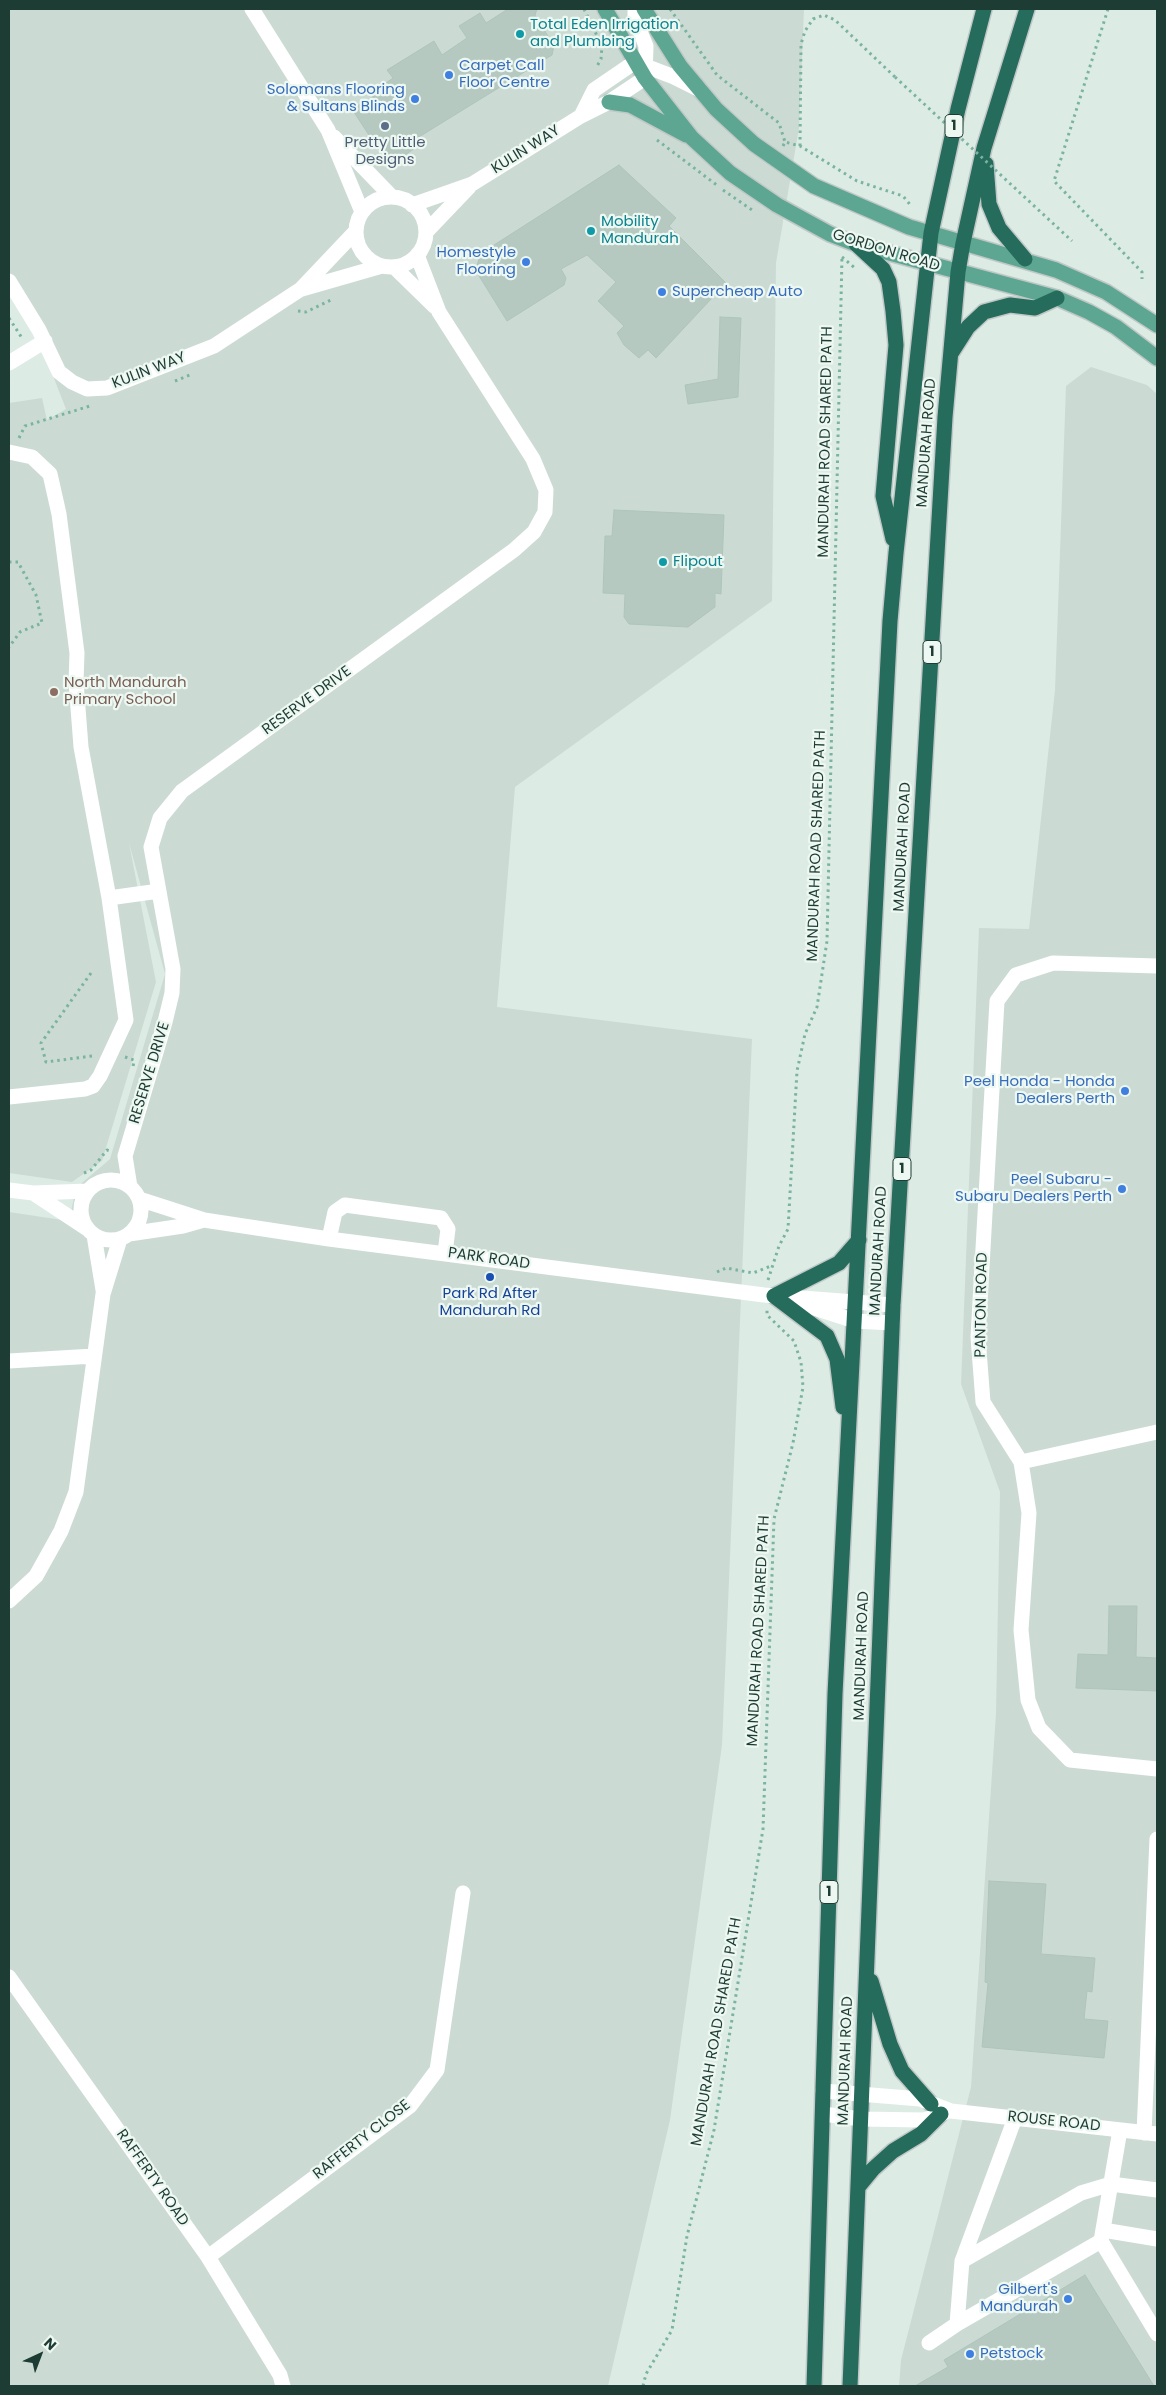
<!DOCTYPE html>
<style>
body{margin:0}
#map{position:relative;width:1166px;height:2395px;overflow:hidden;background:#ddebe5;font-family:Poppins,sans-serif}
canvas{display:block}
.frame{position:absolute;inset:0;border:10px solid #1d3c33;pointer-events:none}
.north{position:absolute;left:15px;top:2330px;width:50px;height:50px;-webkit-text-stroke:4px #eef8f2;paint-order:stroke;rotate:43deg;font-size:14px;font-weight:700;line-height:20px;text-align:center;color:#1d3c33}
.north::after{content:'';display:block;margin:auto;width:18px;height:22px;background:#1d3c33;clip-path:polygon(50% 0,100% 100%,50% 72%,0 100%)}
</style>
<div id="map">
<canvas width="1166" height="2395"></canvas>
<div class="frame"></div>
<div class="north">N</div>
</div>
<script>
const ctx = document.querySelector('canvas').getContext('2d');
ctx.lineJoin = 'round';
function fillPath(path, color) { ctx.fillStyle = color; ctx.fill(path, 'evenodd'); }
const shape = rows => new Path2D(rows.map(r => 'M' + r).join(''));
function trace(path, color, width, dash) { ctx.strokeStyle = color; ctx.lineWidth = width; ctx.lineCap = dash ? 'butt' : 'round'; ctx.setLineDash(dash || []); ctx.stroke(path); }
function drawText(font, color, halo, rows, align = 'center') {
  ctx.font = font + ' Poppins,sans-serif'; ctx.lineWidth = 4.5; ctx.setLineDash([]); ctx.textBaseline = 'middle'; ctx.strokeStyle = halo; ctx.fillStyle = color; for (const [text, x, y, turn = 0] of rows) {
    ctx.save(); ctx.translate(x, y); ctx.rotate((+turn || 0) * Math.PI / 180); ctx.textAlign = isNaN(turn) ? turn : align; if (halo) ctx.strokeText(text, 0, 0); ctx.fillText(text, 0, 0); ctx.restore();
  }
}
fillPath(shape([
 [9,9,804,9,799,128,776,263,772,601,515,787,497,1007,752,1039,722,1745,670,2120,608,2386,9,2386,9,1212,69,1221,76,1188,110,1159,165,974,129,843,156,982,102,1161,72,1182,9,1173,9,403,42,398,47,420,66,409,31,320,9,291],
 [1091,367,1147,385,1157,394,1157,2386,899,2386,901,2360,971,2087,996,1713,1000,1492,961,1384,979,928,1029,929,1055,690,1066,386]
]), '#cbdbd4');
const building = shape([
 [508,9,537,9,535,15,554,46,552,55,414,140,418,146,392,164,382,147,378,149,352,109,388,88,386,83,393,78,387,70,434,41,442,55,467,38,459,26,480,13,486,23,508,9],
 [619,165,676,218,669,226,726,283,656,358,648,350,639,358,624,345,617,333,624,326,598,301,616,282,587,255,561,269,566,278,564,285,507,321,476,271,480,254,619,165],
 [720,317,741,318,738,397,688,404,685,385,718,379,720,317],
 [614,510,724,515,721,594,715,593,715,607,688,627,629,624,624,617,625,594,603,593,605,536,612,536,614,510],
 [1109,1606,1137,1606,1136,1657,1157,1658,1157,1691,1076,1688,1078,1654,1108,1655,1109,1606],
 [989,1881,1046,1884,1041,1954,1095,1958,1092,1992,1087,1991,1084,2019,1108,2021,1104,2058,982,2047,988,1983,985,1982,989,1881],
 [1085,2275,1154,2386,915,2386,948,2367,944,2360,1085,2275]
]);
fillPath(building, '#b5c9c0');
trace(building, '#afc5bc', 1);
const major = shape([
 [605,9,645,78,692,138,730,173,777,205,830,234,856,244,1057,298,1089,312,1116,327,1157,358],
 [644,9,680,66,716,109,754,144,814,186,909,227,1056,270,1106,292,1157,325],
 [609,102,630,105,686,135]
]);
const highway = shape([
 [986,164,989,204,999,228,1025,259],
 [856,244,883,269,889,282,893,311,896,345,883,496,893,539],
 [952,352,968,327,984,312,1010,305,1035,308,1057,298],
 [843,1407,837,1359,827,1336,774,1296,839,1263,859,1240],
 [871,1981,890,2044,902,2071,931,2104],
 [859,2186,873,2169,893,2151,921,2134,941,2114],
 [814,2386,835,1694,890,621,896,553,931,233,958,109,984,9],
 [850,2386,893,1305,945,417,958,272,963,243,984,148,1027,9]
]);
trace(major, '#c0c8c6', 18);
trace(highway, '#c0c8c6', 18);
trace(shape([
 [584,9,602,46,601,59,596,68],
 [670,9,717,75,779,123,785,142],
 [1108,9,1054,181,1142,272,1142,279],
 [657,140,718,186],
 [783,146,785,142,800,146,857,181,903,196,912,207],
 [800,146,801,44,805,31,813,19,824,15,835,20,895,77],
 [723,190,755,212],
 [437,245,437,258],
 [842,257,856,269],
 [298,311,306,312,333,299],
 [9,318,22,338],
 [175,381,192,374],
 [19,438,25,426,90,406],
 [9,562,18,562,36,595,42,623,20,632,9,647],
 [91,973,41,1043,46,1062,92,1056],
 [125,1057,134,1060,133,1067],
 [84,1173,91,1170,107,1150,110,1151],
 [717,1272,726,1268,753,1273,771,1266],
 [768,1280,779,1246,788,1229,797,1071,805,1034,817,1007,827,941,842,256],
 [643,2386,646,2374,672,2330,687,2236,714,2130,763,1829,774,1519,793,1443,803,1387,801,1362,794,1341,767,1315,767,1310]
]), '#7ab3a0', 3, [2.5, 4]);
trace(shape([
 [252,9,328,130,362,212],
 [581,116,594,90,635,62,674,77,700,90],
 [334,137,392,197],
 '356 232a35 35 0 1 1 70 0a35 35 0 1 1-70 0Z',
 [412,205,472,184,581,116,609,102,645,78,646,46,635,19,635,9],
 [426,232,469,187],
 [394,267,435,307],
 [9,281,39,330,59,372,72,382,87,389,107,388,214,346,301,289,356,231],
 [302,289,382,266],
 [9,363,45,341],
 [9,452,32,457,50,474,59,514,77,653,76,682,81,747,109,898],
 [1157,966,1053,963,1016,975,997,1001,978,1337,983,1402,1021,1462,1029,1513,1021,1630,1028,1700,1039,1728,1070,1760,1157,1769],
 [9,1097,85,1089,93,1086,100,1076,126,1020,109,898,159,891],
 '81 1210a30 30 0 1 1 60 0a30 30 0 1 1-60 0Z',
 [130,1187,125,1156,165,1022,172,993,173,969,151,847,160,818,182,791,514,550,534,532,545,512,546,490,533,459,439,312,417,255],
 [9,1190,33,1193,88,1191],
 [33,1193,86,1228],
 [139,1199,204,1220,329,1239,764,1295,893,1305],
 [129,1234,183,1226,204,1220],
 [94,1235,103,1290],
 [329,1239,335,1212,345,1205,441,1218,448,1229,445,1253],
 [802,1304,855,1321,892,1323],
 [9,1361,94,1356],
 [1021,1462,1157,1432],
 [9,1601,36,1576,61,1531,76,1492,103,1294,120,1239],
 [9,1977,208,2257,280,2375,283,2386],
 [823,2091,920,2099,951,2111,1157,2134],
 [823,2114,861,2119,924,2120,944,2113],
 [1120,2130,1101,2241,1157,2334],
 [1144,2133,1157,1839],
 [1103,2230,1157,2239],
 [1101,2241,957,2324,962,2261,1081,2193,1111,2184,1157,2190],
 [208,2257,410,2106,437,2070,463,1893],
 [962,2261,1015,2118],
 [929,2343,957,2324]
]), '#fff', 15);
trace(major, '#5ca692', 15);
trace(highway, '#266c5c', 15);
trace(shape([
 [895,77,1072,241]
]), '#7ab3a0', 3, [2.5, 4]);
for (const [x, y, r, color] of [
 [520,34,5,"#0f9aa8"],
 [449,75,5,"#3f7fe0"],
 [415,99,5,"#3f7fe0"],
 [385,126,5,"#5c6f8a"],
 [591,231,5,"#0f9aa8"],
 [526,262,5,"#3f7fe0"],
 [662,292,5,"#3f7fe0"],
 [663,562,5,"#0f9aa8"],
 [54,692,5,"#8d6e63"],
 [1125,1091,5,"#3f7fe0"],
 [1122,1189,5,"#3f7fe0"],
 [490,1277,5,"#1a4fb4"],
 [1068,2299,5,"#3f7fe0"],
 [970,2354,5,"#3f7fe0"]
]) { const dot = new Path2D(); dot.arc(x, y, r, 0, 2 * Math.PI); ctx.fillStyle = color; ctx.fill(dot); trace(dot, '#eef8f2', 2); }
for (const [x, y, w] of [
 [954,126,18],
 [932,652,18],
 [902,1169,18],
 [829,1892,18]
]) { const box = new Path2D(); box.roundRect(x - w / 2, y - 11.5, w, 23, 4); ctx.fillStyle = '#eef8f2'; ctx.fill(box); trace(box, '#1d3c33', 1); }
drawText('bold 14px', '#1d3c33', null, [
 ["1",954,126],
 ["1",932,652],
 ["1",902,1169],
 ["1",829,1892]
]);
drawText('15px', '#0d838f', '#eef8f2', [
 ["Total Eden Irrigation",530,25],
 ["and Plumbing",530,42],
 ["Mobility",601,222],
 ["Mandurah",601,239],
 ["Flipout",673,562]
], 'left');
drawText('15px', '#366cbe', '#eef8f2', [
 ["Carpet Call",459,66,"left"],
 ["Floor Centre",459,83,"left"],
 ["Solomans Flooring",405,90],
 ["& Sultans Blinds",405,107],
 ["Homestyle",516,253],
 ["Flooring",516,270],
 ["Supercheap Auto",672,292,"left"],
 ["Peel Honda - Honda",1115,1082],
 ["Dealers Perth",1115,1099],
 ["Peel Subaru -",1112,1180],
 ["Subaru Dealers Perth",1112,1197],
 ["Gilbert's",1058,2290],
 ["Mandurah",1058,2307],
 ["Petstock",980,2354,"left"]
], 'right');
drawText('15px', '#4e5e75', '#eef8f2', [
 ["Pretty Little",385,143],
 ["Designs",385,160]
]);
drawText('15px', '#1d3c33', '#eef8f2', [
 ["KULIN WAY",526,150,-32],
 ["GORDON ROAD",886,251,17],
 ["KULIN WAY",149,371,-21],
 ["MANDURAH ROAD SHARED PATH",826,442,-89],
 ["MANDURAH ROAD",927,443,-86],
 ["RESERVE DRIVE",307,701,-36],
 ["MANDURAH ROAD SHARED PATH",817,846,-88],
 ["MANDURAH ROAD",903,847,-87],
 ["RESERVE DRIVE",150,1073,-73],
 ["MANDURAH ROAD",879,1251,-87],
 ["PARK ROAD",489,1259,8],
 ["PANTON ROAD",982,1305,-89],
 ["MANDURAH ROAD SHARED PATH",759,1631,-87],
 ["MANDURAH ROAD",862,1656,-88],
 ["MANDURAH ROAD SHARED PATH",717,2032,-80],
 ["MANDURAH ROAD",846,2061,-88],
 ["ROUSE ROAD",1054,2122,6],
 ["RAFFERTY CLOSE",362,2140,-38],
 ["RAFFERTY ROAD",152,2178,55]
]);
drawText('15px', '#785e54', '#eef8f2', [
 ["North Mandurah",64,683],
 ["Primary School",64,700]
], 'left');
drawText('15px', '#164399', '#eef8f2', [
 ["Park Rd After",490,1294],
 ["Mandurah Rd",490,1311]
]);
</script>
